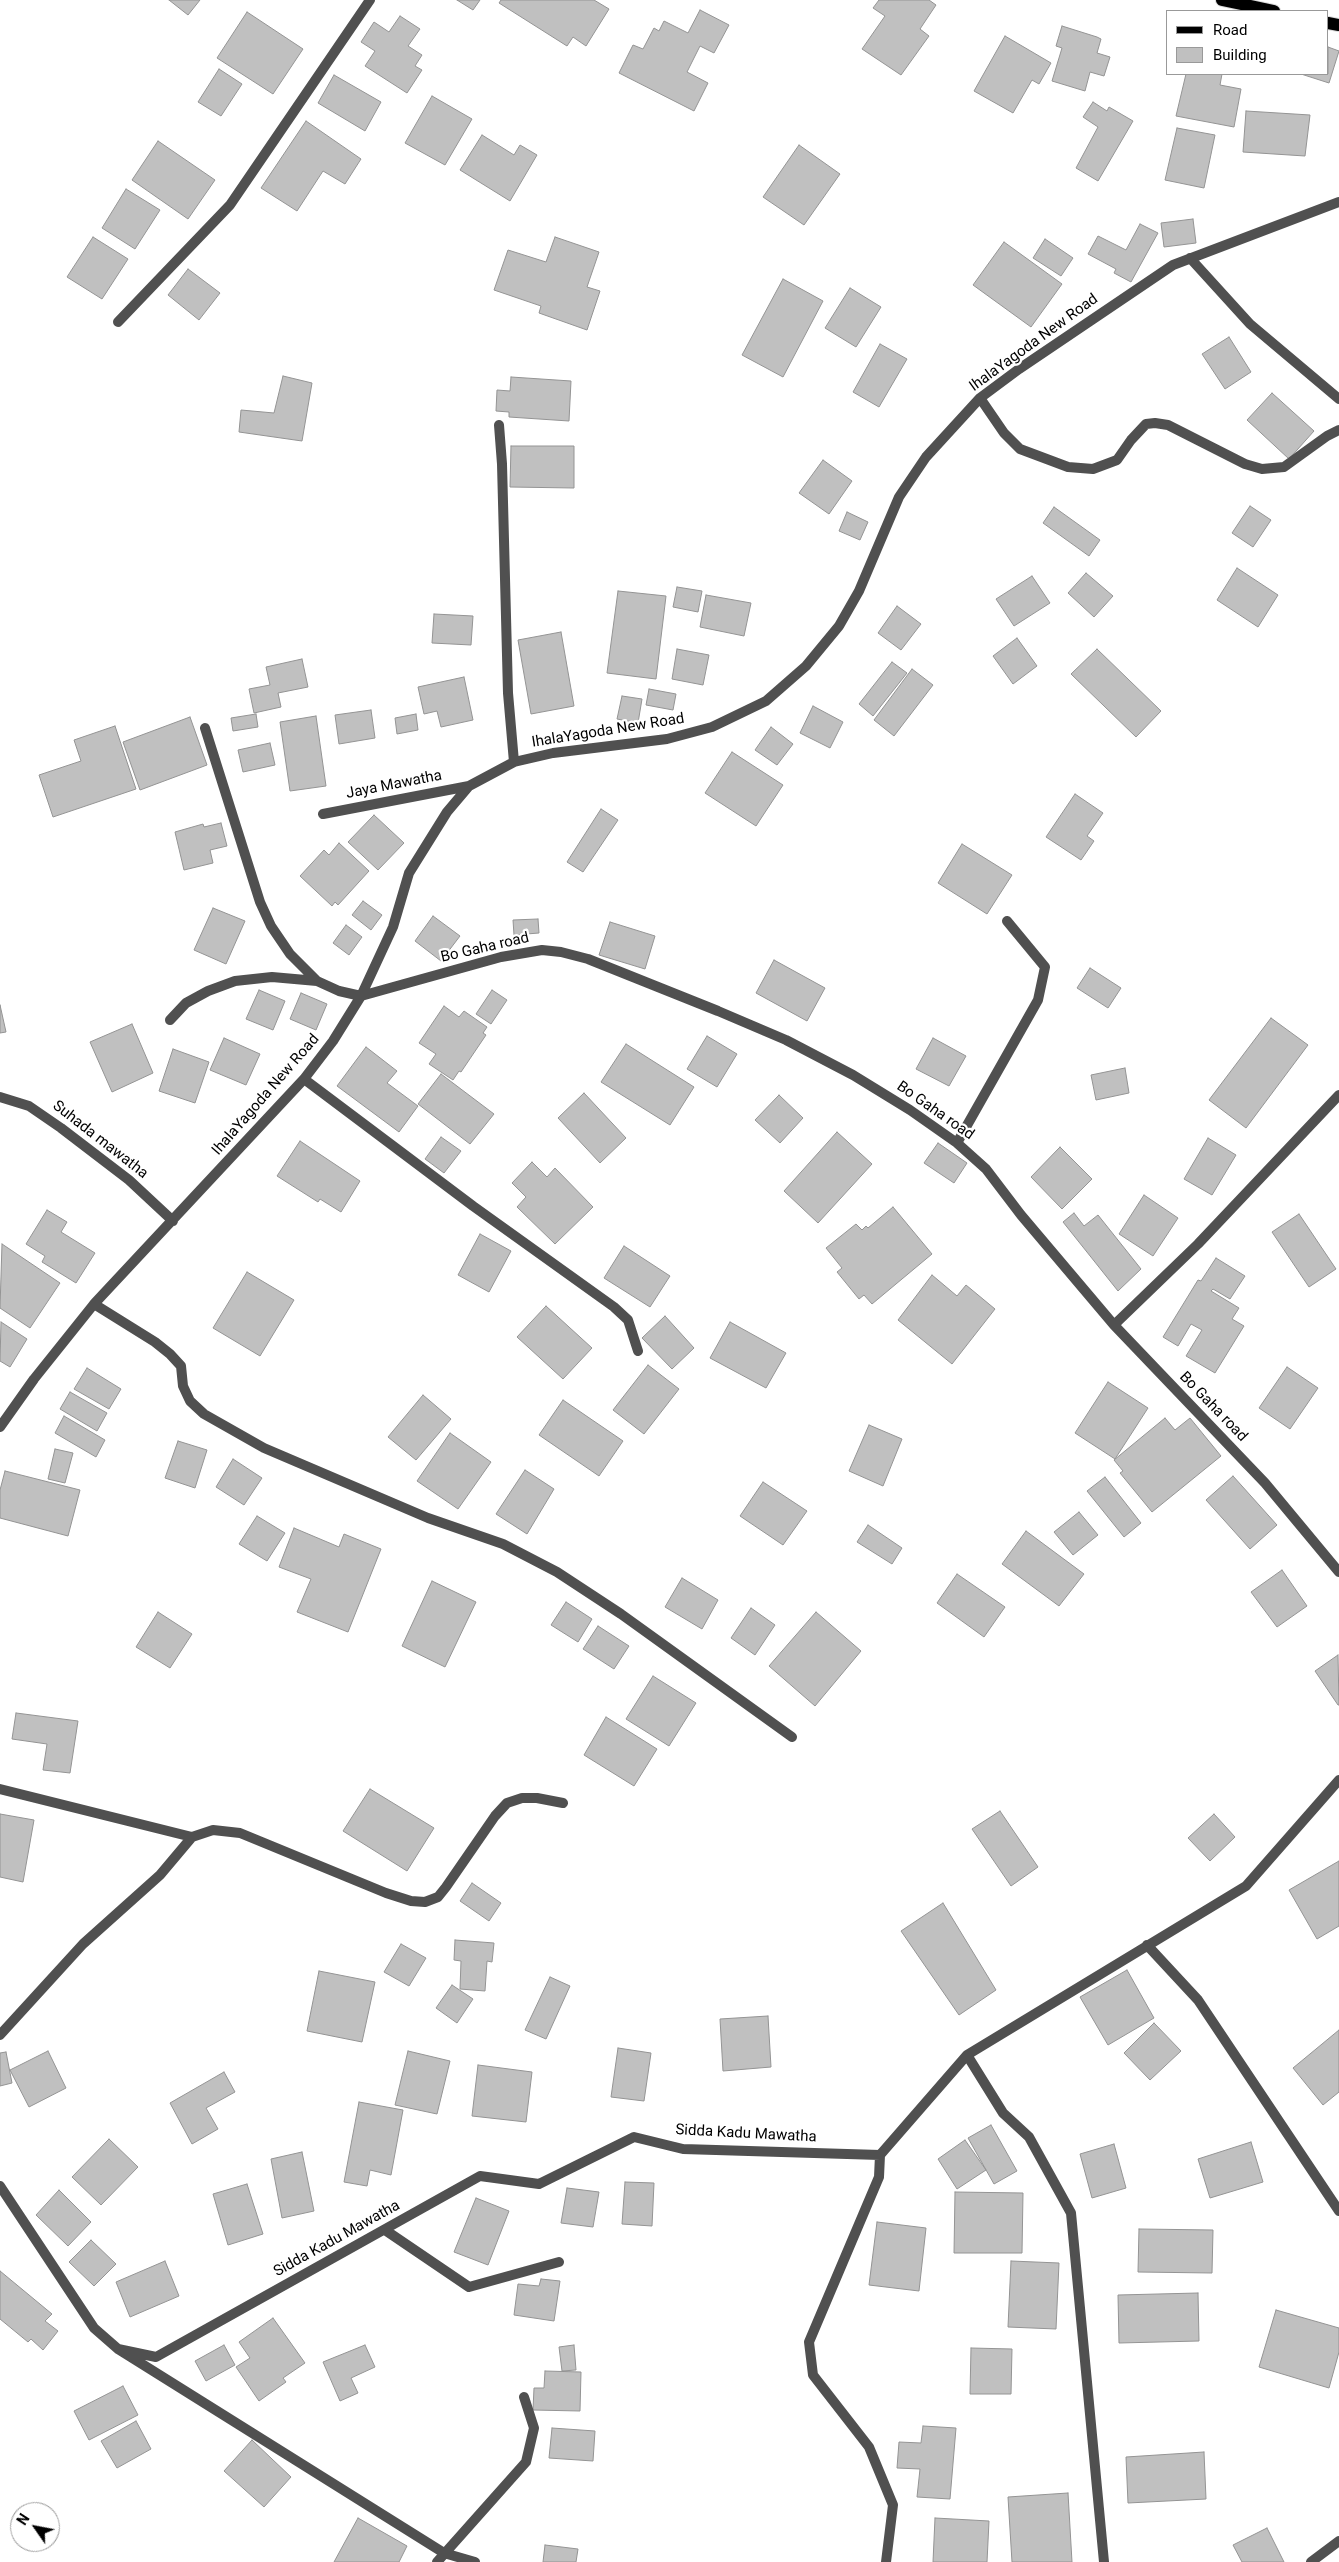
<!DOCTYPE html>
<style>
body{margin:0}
#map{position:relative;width:1339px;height:2562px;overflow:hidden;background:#fff;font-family:Roboto,sans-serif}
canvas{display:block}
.legend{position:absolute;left:1166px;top:10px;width:162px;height:65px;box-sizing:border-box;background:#fff;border:1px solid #999;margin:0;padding:6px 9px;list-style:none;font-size:15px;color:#000}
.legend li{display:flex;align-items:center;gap:10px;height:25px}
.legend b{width:25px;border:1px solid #999}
.north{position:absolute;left:10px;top:2502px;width:50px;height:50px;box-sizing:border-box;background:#fff;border:1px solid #999;border-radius:50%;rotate:303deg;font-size:14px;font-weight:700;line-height:20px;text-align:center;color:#000}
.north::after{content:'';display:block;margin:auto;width:18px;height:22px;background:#000;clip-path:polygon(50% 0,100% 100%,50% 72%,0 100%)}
</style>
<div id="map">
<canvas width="1339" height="2562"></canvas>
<ul class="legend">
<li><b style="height:6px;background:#000"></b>Road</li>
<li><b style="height:14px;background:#c0c0c0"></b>Building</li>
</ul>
<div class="north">N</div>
</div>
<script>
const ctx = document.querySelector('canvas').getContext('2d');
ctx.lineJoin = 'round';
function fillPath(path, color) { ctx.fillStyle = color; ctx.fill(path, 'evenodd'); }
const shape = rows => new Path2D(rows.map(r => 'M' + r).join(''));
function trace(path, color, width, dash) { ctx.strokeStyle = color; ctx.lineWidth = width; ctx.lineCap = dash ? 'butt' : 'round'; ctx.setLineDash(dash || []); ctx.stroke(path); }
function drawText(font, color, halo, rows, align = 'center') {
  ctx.font = font + ' Roboto,sans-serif'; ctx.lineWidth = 4.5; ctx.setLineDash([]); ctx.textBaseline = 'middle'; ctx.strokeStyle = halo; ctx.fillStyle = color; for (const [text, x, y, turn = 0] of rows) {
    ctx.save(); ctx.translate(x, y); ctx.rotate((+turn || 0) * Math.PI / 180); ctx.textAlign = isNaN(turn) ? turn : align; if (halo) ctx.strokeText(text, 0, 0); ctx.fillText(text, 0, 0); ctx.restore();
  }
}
const building = shape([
 [169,0,200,0,188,15,169,0],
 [457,0,480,0,473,10,457,0],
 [501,0,594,0,609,9,586,46,573,37,567,46,499,3,501,0],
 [879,0,929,0,936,5,920,29,929,36,901,75,862,49,885,16,873,8,879,0],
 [700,10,729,25,714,53,700,46,687,72,708,83,694,111,619,73,633,45,643,49,654,28,659,31,664,21,688,33,700,10],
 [247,12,303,49,273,94,217,58,247,12],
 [400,16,420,29,408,46,422,55,415,66,422,70,407,93,365,66,375,51,361,42,374,22,389,32,400,16],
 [1062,26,1097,37,1101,39,1097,53,1110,57,1104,76,1090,72,1085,91,1052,81,1062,48,1056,46,1062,26],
 [1005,36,1051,63,1039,84,1032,80,1013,113,974,91,1005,36],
 [1328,47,1339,51,1329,83,1301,74,1328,74,1328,47],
 [219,69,242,84,221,116,198,102,219,69],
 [1186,74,1222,74,1220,85,1241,89,1234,127,1176,116,1186,74],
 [334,75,381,102,365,131,318,103,334,75],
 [432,96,472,119,445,165,405,143,432,96],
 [1093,102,1107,111,1109,107,1133,121,1098,181,1076,168,1098,127,1083,117,1093,102],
 [1246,111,1310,115,1305,156,1243,152,1246,111],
 [306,121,361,159,345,184,323,171,297,211,261,188,306,121],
 [1177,128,1215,135,1204,188,1165,180,1177,128],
 [482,135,514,155,520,145,537,155,510,201,460,170,482,135],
 [158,141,215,180,188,219,132,180,158,141],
 [799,145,840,174,804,225,763,197,799,145],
 [126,189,160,210,135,249,102,228,126,189],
 [1193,219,1196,243,1164,247,1161,223,1193,219],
 [1140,224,1158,233,1131,282,1114,273,1116,269,1088,254,1098,236,1126,250,1140,224],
 [93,237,128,259,102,299,67,277,93,237],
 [555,237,599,252,587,287,600,291,587,330,539,313,541,306,494,290,508,250,546,262,555,237],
 [1045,239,1073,258,1061,276,1033,258,1045,239],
 [1004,242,1062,284,1031,327,973,285,1004,242],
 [188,269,220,293,199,320,168,295,188,269],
 [783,279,823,301,783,377,742,355,783,279],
 [850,288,881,307,856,347,825,328,850,288],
 [1229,337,1251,372,1225,389,1202,354,1229,337],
 [880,344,907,359,879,407,853,392,880,344],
 [283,376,312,383,302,441,239,432,241,410,274,413,283,376],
 [511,377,571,381,569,421,509,417,509,412,496,411,497,390,510,391,511,377],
 [1272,393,1314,431,1289,459,1247,420,1272,393],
 [511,446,574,446,574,488,510,487,511,446],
 [823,460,852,481,829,514,799,493,823,460],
 [1250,506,1271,520,1253,547,1232,533,1250,506],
 [1054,507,1100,540,1089,556,1043,523,1054,507],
 [847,512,868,522,860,540,839,531,847,512],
 [1237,568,1278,595,1258,627,1217,600,1237,568],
 [1086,573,1113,596,1094,617,1068,593,1086,573],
 [1032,576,1050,603,1014,626,996,599,1032,576],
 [677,587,702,591,698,612,673,607,677,587],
 [618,591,666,596,656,679,607,673,618,591],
 [706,595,751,603,744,636,700,627,706,595],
 [897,606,921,624,901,650,878,633,897,606],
 [434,614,473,616,471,645,432,643,434,614],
 [561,632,574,706,531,714,518,640,561,632],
 [1017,638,1037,666,1013,684,993,656,1017,638],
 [677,649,709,655,703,685,672,679,677,649],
 [1097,649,1161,711,1136,737,1071,674,1097,649],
 [302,659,308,687,278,693,281,707,254,713,249,689,270,685,266,667,302,659],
 [892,662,907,673,873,716,859,704,892,662],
 [912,669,933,685,894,736,874,720,912,669],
 [464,677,473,720,441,727,437,711,424,714,418,687,464,677],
 [649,689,676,694,673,710,646,705,649,689],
 [622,696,642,699,638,723,617,719,622,696],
 [813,706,843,722,830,748,800,733,813,706],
 [371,710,375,738,339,744,335,715,371,710],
 [256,714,258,727,233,731,231,718,256,714],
 [416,714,418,730,397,734,395,718,416,714],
 [316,716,326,786,290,791,280,722,316,716],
 [190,717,207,765,140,790,123,742,190,717],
 [115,726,136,789,53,817,39,775,81,761,74,740,115,726],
 [771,727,793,744,777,765,755,750,771,727],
 [270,743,275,765,243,772,238,750,270,743],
 [732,752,783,785,756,826,705,793,732,752],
 [1075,794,1103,813,1087,836,1094,841,1081,860,1046,837,1075,794],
 [601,809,618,820,583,872,567,862,601,809],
 [374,815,404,843,378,870,348,842,374,815],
 [221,823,227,846,210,850,213,863,184,870,175,832,203,824,204,827,221,823],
 [339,843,369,871,338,905,335,902,332,906,300,876,324,850,329,855,339,843],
 [962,844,1012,875,987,914,938,883,962,844],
 [363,901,382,915,371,930,352,915,363,901],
 [213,908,245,921,226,964,194,950,213,908],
 [433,916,460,936,441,961,415,941,433,916],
 [538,919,539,933,514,935,513,920,538,919],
 [610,922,655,936,645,969,599,955,610,922],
 [346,925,362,937,349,955,333,943,346,925],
 [774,960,825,988,807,1021,756,993,774,960],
 [1090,968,1121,988,1108,1008,1077,988,1090,968],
 [259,990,285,1001,273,1030,246,1019,259,990],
 [492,990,507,1000,491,1024,476,1014,492,990],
 [301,993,327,1004,316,1030,290,1019,301,993],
 [0,1005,6,1032,0,1033,0,1005],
 [444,1006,459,1017,464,1011,487,1027,483,1033,486,1035,461,1072,459,1071,453,1080,429,1064,436,1054,419,1043,444,1006],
 [1271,1018,1308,1045,1246,1128,1209,1100,1271,1018],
 [132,1024,153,1073,112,1092,90,1042,132,1024],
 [707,1036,737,1054,717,1087,687,1069,707,1036],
 [224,1038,260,1054,246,1085,210,1070,224,1038],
 [933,1038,966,1056,949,1086,916,1069,933,1038],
 [626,1044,694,1087,670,1125,601,1082,626,1044],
 [366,1047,397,1071,387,1083,418,1106,399,1132,337,1086,366,1047],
 [173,1049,209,1062,195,1103,159,1091,173,1049],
 [1125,1068,1129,1093,1096,1100,1091,1075,1125,1068],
 [441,1074,494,1114,470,1144,418,1104,441,1074],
 [584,1093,626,1138,600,1163,558,1118,584,1093],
 [779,1095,803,1118,780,1143,755,1120,779,1095],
 [837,1132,872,1164,818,1223,784,1191,837,1132],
 [441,1137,461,1151,444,1173,425,1159,441,1137],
 [1208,1138,1236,1155,1212,1195,1184,1179,1208,1138],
 [300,1141,360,1181,341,1212,320,1199,318,1202,277,1176,300,1141],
 [938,1143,967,1163,954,1183,924,1163,938,1143],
 [1060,1147,1092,1179,1062,1209,1031,1177,1060,1147],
 [532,1162,547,1177,555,1168,593,1207,555,1244,517,1207,526,1197,512,1183,532,1162],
 [1144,1195,1178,1218,1153,1256,1119,1234,1144,1195],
 [893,1207,932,1254,872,1304,864,1295,859,1299,837,1272,842,1268,826,1248,856,1224,862,1230,866,1226,868,1228,893,1207],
 [47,1210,67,1222,61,1232,95,1253,76,1283,42,1262,45,1256,26,1244,47,1210],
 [1074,1213,1084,1226,1098,1215,1141,1269,1118,1291,1063,1222,1074,1213],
 [1299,1214,1336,1269,1309,1287,1272,1232,1299,1214],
 [480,1234,511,1251,489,1292,458,1275,480,1234],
 [2,1244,60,1283,30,1328,0,1308,2,1244],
 [624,1246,670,1276,650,1307,604,1278,624,1246],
 [1216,1258,1245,1276,1230,1299,1213,1289,1211,1291,1239,1308,1232,1319,1244,1326,1215,1373,1186,1356,1202,1330,1191,1324,1178,1346,1163,1337,1198,1280,1201,1281,1216,1258],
 [247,1272,294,1300,260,1356,213,1328,247,1272],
 [932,1275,957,1296,966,1285,995,1309,952,1364,898,1320,932,1275],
 [546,1306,592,1348,563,1379,517,1337,546,1306],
 [665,1316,694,1348,672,1369,642,1338,665,1316],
 [1,1322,27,1339,10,1367,0,1361,1,1322],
 [730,1322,786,1353,766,1388,710,1358,730,1322],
 [648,1365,679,1389,644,1434,613,1410,648,1365],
 [1287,1367,1318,1388,1290,1429,1259,1408,1287,1367],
 [87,1368,121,1389,109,1409,74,1389,87,1368],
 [1108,1382,1148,1408,1115,1459,1075,1433,1108,1382],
 [70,1392,107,1413,97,1431,60,1409,70,1392],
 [423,1395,451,1419,416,1460,388,1437,423,1395],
 [563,1400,623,1441,599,1476,539,1435,563,1400],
 [64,1416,105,1440,96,1457,55,1433,64,1416],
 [1165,1418,1175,1430,1190,1418,1221,1456,1152,1512,1120,1473,1123,1471,1114,1460,1165,1418],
 [869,1425,902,1439,883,1486,849,1471,869,1425],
 [450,1433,491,1462,458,1509,417,1481,450,1433],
 [178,1441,207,1450,195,1488,165,1478,178,1441],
 [55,1449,73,1453,65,1483,48,1479,55,1449],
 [233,1459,262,1478,244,1505,216,1487,233,1459],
 [525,1470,554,1489,527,1534,496,1514,525,1470],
 [5,1471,80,1490,68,1536,0,1518,0,1490,5,1471],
 [1233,1476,1277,1525,1250,1549,1206,1500,1233,1476],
 [1105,1477,1141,1523,1124,1537,1087,1491,1105,1477],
 [763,1482,807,1511,783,1545,740,1516,763,1482],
 [1079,1512,1098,1535,1073,1555,1054,1532,1079,1512],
 [257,1516,285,1533,267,1561,239,1544,257,1516],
 [868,1525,902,1548,892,1564,857,1542,868,1525],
 [294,1528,339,1547,344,1534,381,1549,348,1632,297,1612,311,1579,279,1567,294,1528],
 [1026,1531,1084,1574,1059,1606,1002,1564,1026,1531],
 [1282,1570,1307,1606,1277,1627,1251,1592,1282,1570],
 [957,1574,1005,1607,984,1637,937,1603,957,1574],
 [682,1578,718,1600,702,1629,665,1607,682,1578],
 [432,1581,476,1602,445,1667,402,1646,432,1581],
 [566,1602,592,1619,578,1642,551,1625,566,1602],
 [751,1608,775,1625,755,1655,731,1638,751,1608],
 [158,1612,192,1634,170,1668,136,1647,158,1612],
 [816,1612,861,1651,815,1706,769,1666,816,1612],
 [598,1626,629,1646,614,1669,583,1649,598,1626],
 [1338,1655,1339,1705,1338,1705,1315,1671,1338,1655],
 [653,1676,696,1703,669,1746,626,1719,653,1676],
 [16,1713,78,1721,70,1773,43,1770,47,1744,12,1739,16,1713],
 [606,1717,657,1749,634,1786,584,1755,606,1717],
 [370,1789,434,1828,407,1871,343,1831,370,1789],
 [1000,1811,1038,1867,1011,1886,972,1829,1000,1811],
 [0,1814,34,1820,23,1882,0,1877,0,1814],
 [1214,1814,1235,1837,1210,1861,1188,1838,1214,1814],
 [1339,1861,1339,1926,1317,1939,1289,1890,1339,1861],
 [472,1883,501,1903,489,1921,460,1901,472,1883],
 [943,1903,996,1990,959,2015,901,1931,943,1903],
 [455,1940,494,1943,492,1962,487,1961,485,1991,460,1989,461,1961,454,1960,455,1940],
 [401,1944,426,1958,409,1986,384,1972,401,1944],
 [1127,1970,1154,2018,1108,2045,1080,1997,1127,1970],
 [319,1971,375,1982,362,2042,307,2031,319,1971],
 [550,1977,570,1986,546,2039,525,2030,550,1977],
 [452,1985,473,1999,457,2023,436,2008,452,1985],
 [768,2016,771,2067,723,2071,720,2019,768,2016],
 [1154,2023,1181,2051,1150,2080,1124,2053,1154,2023],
 [1339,2030,1339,2092,1323,2105,1293,2068,1339,2030],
 [618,2048,651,2053,644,2101,611,2097,618,2048],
 [48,2051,66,2088,29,2107,10,2070,48,2051],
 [408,2051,450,2061,437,2114,395,2105,408,2051],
 [6,2052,12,2083,0,2086,0,2053,6,2052],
 [478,2065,532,2072,526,2122,472,2116,478,2065],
 [224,2072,235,2092,206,2108,218,2129,192,2144,170,2103,224,2072],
 [359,2102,403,2110,391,2175,370,2170,367,2186,344,2182,359,2102],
 [991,2125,1017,2171,994,2184,968,2138,991,2125],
 [109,2139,138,2167,101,2205,72,2177,109,2139],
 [965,2140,986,2170,957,2189,938,2159,965,2140],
 [1251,2142,1263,2182,1210,2198,1198,2159,1251,2142],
 [1114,2144,1126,2188,1092,2198,1080,2154,1114,2144],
 [302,2152,314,2211,282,2218,271,2159,302,2152],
 [625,2182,654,2183,652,2226,622,2224,625,2182],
 [247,2184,263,2234,228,2245,213,2194,247,2184],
 [567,2188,599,2192,593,2227,561,2223,567,2188],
 [59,2190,91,2222,68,2246,36,2215,59,2190],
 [955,2192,1023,2193,1022,2253,954,2253,955,2192],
 [476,2198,509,2211,488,2265,454,2252,476,2198],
 [877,2222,926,2228,919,2291,869,2285,877,2222],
 [1139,2229,1213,2230,1212,2273,1138,2272,1139,2229],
 [91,2240,116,2264,94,2286,69,2262,91,2240],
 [165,2261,179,2296,130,2317,116,2282,165,2261],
 [1011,2261,1059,2263,1056,2329,1008,2327,1011,2261],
 [0,2271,52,2314,45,2321,58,2331,43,2350,31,2339,28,2342,0,2319,0,2271],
 [541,2279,560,2281,554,2321,514,2315,518,2284,539,2286,541,2279],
 [1198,2293,1199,2341,1119,2343,1118,2295,1198,2293],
 [1276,2310,1339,2328,1339,2352,1329,2388,1259,2367,1276,2310],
 [273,2318,305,2363,283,2378,286,2382,259,2401,236,2367,250,2358,239,2342,273,2318],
 [224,2345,235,2365,206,2381,195,2361,224,2345],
 [365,2345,375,2367,351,2378,358,2393,340,2401,323,2362,365,2345],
 [574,2345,576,2370,562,2371,559,2347,574,2345],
 [971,2348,1012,2349,1011,2394,970,2394,971,2348],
 [545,2371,581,2372,580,2411,533,2410,534,2388,544,2388,545,2371],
 [123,2386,138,2415,89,2440,74,2411,123,2386],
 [136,2421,151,2449,117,2468,101,2441,136,2421],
 [923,2426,956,2428,950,2499,917,2497,920,2469,897,2468,899,2442,921,2443,923,2426],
 [552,2428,595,2431,593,2461,549,2458,552,2428],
 [252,2440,291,2477,264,2507,224,2471,252,2440],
 [1204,2452,1206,2499,1128,2503,1126,2457,1204,2452],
 [1068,2493,1072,2562,1012,2562,1008,2497,1068,2493],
 [358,2518,407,2546,399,2562,334,2562,358,2518],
 [935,2518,989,2521,987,2562,933,2562,935,2518],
 [1267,2528,1284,2562,1242,2562,1233,2545,1267,2528],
 [545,2545,578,2549,576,2562,543,2562,545,2545]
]);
fillPath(building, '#c0c0c0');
trace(building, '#949494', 1);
const primary = shape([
 [1222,0,1274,11],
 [1328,23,1339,25]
]);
trace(primary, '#dbdbdb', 14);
trace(shape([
 [1190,258,1250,324,1339,399],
 [118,322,230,205,370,0],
 [980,398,1004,433,1020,449,1068,467,1093,469,1117,460,1131,440,1146,424,1155,423,1168,425,1245,464,1262,469,1284,467,1327,436,1339,430],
 [499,425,502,464,508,693,514,762],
 [205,728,260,902,271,926,290,954,317,981,339,991,361,996,501,957,542,950,561,952,588,959,718,1011,786,1040,853,1075,910,1110,957,1143,986,1169,1021,1215,1114,1325,1265,1483,1339,1572],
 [323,814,469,786],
 [170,1020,186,1003,208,991,235,981,272,977,317,981],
 [304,1079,473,1206,614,1307,628,1320,638,1351],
 [0,1097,29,1106,61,1128,129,1180,173,1221],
 [957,1143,1038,1000,1045,967,1007,921],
 [94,1304,155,1342,170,1354,181,1366,183,1386,190,1401,204,1414,264,1448,428,1518,503,1544,557,1572,621,1614,792,1737],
 [1114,1325,1198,1244,1339,1095],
 [0,1427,34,1379,94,1304,304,1079,333,1041,361,996,393,927,409,873,447,812,469,786,514,762,553,753,667,739,712,727,766,701,806,666,839,626,859,591,899,497,926,457,980,398,1019,369,1173,265,1339,202],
 [0,1789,192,1837],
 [1147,1945,1198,2000,1339,2211],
 [0,2035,83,1944,160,1875,192,1837,213,1830,240,1833,386,1893,411,1901,425,1902,438,1897,446,1887,495,1816,507,1803,522,1798,537,1798,563,1803],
 [967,2055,1003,2113,1029,2137,1071,2213,1104,2562],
 [880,2155,879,2177,809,2342,813,2375,869,2447,893,2505,886,2562],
 [0,2186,94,2328,118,2349,444,2553,475,2562],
 [385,2230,469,2287,559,2262],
 [118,2349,156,2357,480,2176,539,2184,634,2137,683,2149,880,2155,967,2055,1246,1886,1339,1780],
 [437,2562,526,2462,534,2428,524,2397],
 [1311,2562,1339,2541]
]), '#505050', 10);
trace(primary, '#000', 12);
drawText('15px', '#000', '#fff', [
 ["IhalaYagoda New Road",1034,343,-36],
 ["IhalaYagoda New Road",608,731,-9],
 ["Jaya Mawatha",394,785,-11],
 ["Bo Gaha road",485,948,-13],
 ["IhalaYagoda New Road",266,1095,-49],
 ["Bo Gaha road",935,1111,35],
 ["Suhada mawatha",100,1140,38],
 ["Bo Gaha road",1213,1407,46],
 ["Sidda Kadu Mawatha",746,2134,3],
 ["Sidda Kadu Mawatha",337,2239,-29]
]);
</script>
